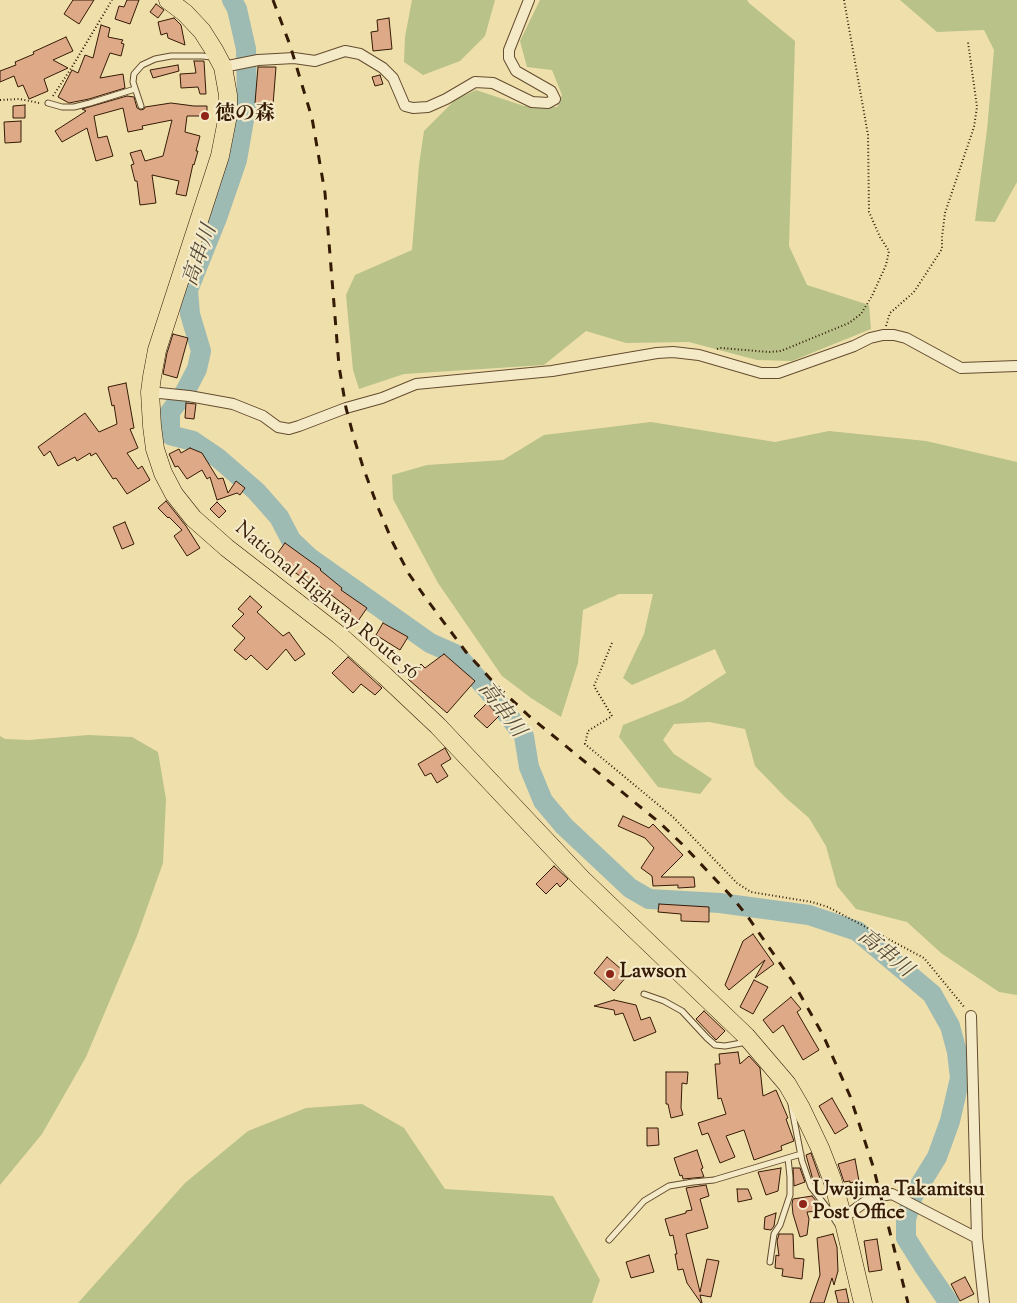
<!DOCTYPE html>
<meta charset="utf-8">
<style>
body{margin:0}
canvas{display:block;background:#efdfab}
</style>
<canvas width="1017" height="1303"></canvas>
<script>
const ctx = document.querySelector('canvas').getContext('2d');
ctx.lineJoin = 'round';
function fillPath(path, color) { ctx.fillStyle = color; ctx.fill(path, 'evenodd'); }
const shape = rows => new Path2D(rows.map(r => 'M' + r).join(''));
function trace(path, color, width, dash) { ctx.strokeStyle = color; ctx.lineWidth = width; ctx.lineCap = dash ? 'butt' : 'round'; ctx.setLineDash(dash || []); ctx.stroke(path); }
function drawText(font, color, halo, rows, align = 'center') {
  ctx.font = font + ' "Sorts Mill Goudy","Noto Serif JP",serif'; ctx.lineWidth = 4.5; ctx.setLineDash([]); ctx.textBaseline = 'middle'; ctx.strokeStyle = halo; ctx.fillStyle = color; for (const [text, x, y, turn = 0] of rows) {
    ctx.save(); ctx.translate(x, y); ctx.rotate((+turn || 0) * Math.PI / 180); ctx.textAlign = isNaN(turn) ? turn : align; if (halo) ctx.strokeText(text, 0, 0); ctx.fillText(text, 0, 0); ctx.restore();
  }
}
fillPath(shape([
 [412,0,495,0,485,36,460,61,423,75,404,62,405,37],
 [540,0,747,0,749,3,795,41,789,246,807,285,869,305,871,329,792,361,757,360,689,342,626,343,586,331,544,365,404,374,359,389,353,370,346,295,355,275,412,250,419,165,424,131,455,100,476,90,524,106,557,107,562,95,552,70,527,67,520,41],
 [900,0,1017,0,1017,182,995,222,975,221,987,130,994,50,984,30,937,32],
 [651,422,775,442,829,431,926,441,1017,462,1017,995,999,992,941,953,907,922,856,909,837,886,826,846,809,818,786,798,755,766,745,729,709,722,674,724,663,740,674,754,712,779,700,794,658,787,619,737,623,725,683,701,726,673,715,649,632,685,623,678,644,634,653,594,619,594,583,610,578,663,561,717,531,698,502,676,438,583,393,499,392,475,427,465,503,460,544,435],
 [88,735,132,737,158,752,166,799,163,863,137,936,86,1057,42,1134,0,1185,0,736,5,739,29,740],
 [362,1104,404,1128,445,1189,553,1196,600,1280,592,1303,78,1303,185,1183,248,1131,306,1108]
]), '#b9c289');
trace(shape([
 [232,0,237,9,246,49,247,103,237,160,217,218,188,290,190,314,201,351,197,369,185,392,170,412,170,435,193,441,218,458,256,491,279,517,291,540,310,558,430,643,457,655,497,701,524,736,529,767,543,801,564,826,630,888,649,899,720,903,809,915,857,931,932,994,950,1026,957,1052,960,1078,950,1121,937,1157,913,1196,906,1219,906,1238,923,1265,949,1303]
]), '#9dbab3', 20);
const building = shape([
 [73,0,94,0,79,24,64,14,73,0],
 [127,0,139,0,130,24,115,19,119,6,124,7,127,0],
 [156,4,164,10,158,18,150,12,156,4],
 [174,18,181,25,185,45,168,38,167,33,161,35,158,22,174,18],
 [389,18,392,49,373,51,371,32,378,31,377,20,389,18],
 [101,25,110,28,108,37,123,40,121,43,124,44,121,56,110,53,100,78,123,74,125,88,89,99,69,103,58,97,72,70,78,73,85,55,93,58,101,25],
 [66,37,73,51,53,60,68,68,44,79,48,91,29,99,23,85,18,87,14,76,0,82,0,71,16,65,15,62,34,54,33,52,66,37],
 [194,61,204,61,206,94,200,94,198,87,181,88,180,74,196,73,194,61],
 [178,65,179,71,153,78,150,70,178,65],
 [258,67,276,67,273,105,255,103,258,67],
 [380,75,383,84,375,86,372,77,380,75],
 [127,96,134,97,137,108,141,110,144,109,145,107,171,103,194,106,207,106,207,116,187,116,185,132,200,136,196,151,198,151,194,165,193,164,186,196,176,194,179,181,152,175,156,203,140,205,137,181,135,181,131,165,134,164,130,153,141,150,145,161,163,156,172,120,142,126,143,129,128,132,123,108,94,116,98,138,107,136,113,156,96,161,87,128,62,142,55,131,86,111,82,109,127,96],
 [25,105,25,118,13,118,13,106,25,105],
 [21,121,21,142,5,143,4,122,21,121],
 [173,334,188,338,177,378,163,374,167,353,173,334],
 [126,383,134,428,130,429,138,448,127,453,138,469,142,466,150,480,127,494,116,478,113,479,96,453,91,456,90,453,77,461,75,457,58,466,50,451,44,456,38,447,85,413,99,432,117,424,114,405,112,406,108,387,126,383],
 [186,403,196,404,194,419,185,418,186,403],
 [190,448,202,453,218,479,223,478,228,493,236,481,245,488,240,495,237,493,217,500,210,477,207,479,202,470,187,479,178,466,175,467,169,454,179,449,181,453,190,448],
 [166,501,186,526,200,548,187,556,174,536,182,530,169,517,168,518,158,508,166,501],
 [217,502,226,511,219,518,210,509,217,502],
 [125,522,134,544,122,549,113,527,125,522],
 [285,543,321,569,320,570,342,588,341,590,367,608,358,621,348,615,351,610,313,581,308,587,298,579,300,576,274,558,285,543],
 [250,596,262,607,257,612,283,636,289,632,305,654,295,661,286,649,267,670,251,655,246,660,234,650,245,638,232,626,244,614,238,609,250,596],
 [383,623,408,637,400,650,376,635,383,623],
 [444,654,475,681,447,713,408,679,421,664,425,668,444,654],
 [348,657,382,688,375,695,361,684,353,693,332,673,348,657],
 [487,703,499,716,487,728,474,716,487,703],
 [445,748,451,759,441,765,448,776,437,783,431,773,425,776,418,764,445,748],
 [623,816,649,828,653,824,683,855,661,877,694,877,695,887,678,888,678,885,653,886,652,876,641,868,654,848,645,838,618,826,623,816],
 [554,866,568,879,560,887,557,883,546,894,536,884,554,866],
 [659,904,709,907,709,922,681,921,681,914,658,912,659,904],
 [753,934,774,964,755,978,765,960,729,990,725,985,743,941,753,934],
 [607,957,628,975,614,991,594,973,607,957],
 [754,980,768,987,753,1014,740,1007,754,980],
 [791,997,801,1009,797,1012,819,1050,803,1060,783,1025,773,1033,763,1020,791,997],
 [614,1000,636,1005,641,1020,650,1017,656,1032,634,1041,623,1013,615,1015,614,1010,594,1006,614,1000],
 [704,1011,725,1031,716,1040,696,1019,704,1011],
 [738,1052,740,1064,749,1056,760,1068,763,1096,776,1090,788,1118,786,1119,794,1141,781,1146,782,1150,754,1160,744,1130,726,1136,735,1157,720,1163,708,1133,702,1135,698,1123,726,1114,721,1098,718,1099,715,1064,720,1064,719,1054,738,1052],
 [666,1072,688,1072,687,1084,682,1083,681,1108,683,1115,671,1118,668,1104,666,1104,666,1072],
 [832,1098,848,1126,835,1134,819,1106,832,1098],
 [647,1128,658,1128,659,1145,647,1146,647,1128],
 [697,1150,703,1168,701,1169,704,1177,683,1179,682,1175,680,1176,674,1158,697,1150],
 [811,1153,820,1178,813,1180,806,1155,811,1153],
 [855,1159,859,1181,850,1183,850,1181,844,1182,838,1164,855,1159],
 [781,1168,778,1191,766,1195,758,1172,781,1168],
 [793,1168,800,1168,805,1182,794,1186,793,1168],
 [706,1185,709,1196,700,1199,708,1228,686,1234,700,1292,707,1259,719,1261,711,1297,700,1295,702,1303,701,1303,687,1283,683,1269,678,1270,675,1254,677,1254,673,1235,670,1236,665,1219,686,1213,686,1211,692,1210,686,1188,706,1185],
 [737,1189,748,1189,752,1199,738,1202,737,1189],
 [812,1196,817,1202,818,1211,807,1212,809,1219,807,1235,800,1237,793,1214,792,1204,793,1199,812,1196],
 [776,1213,774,1226,771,1230,764,1229,765,1217,776,1213],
 [779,1234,793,1234,794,1258,804,1259,802,1279,782,1276,783,1269,775,1268,776,1255,779,1256,777,1241,779,1234],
 [833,1234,837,1247,838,1271,834,1285,832,1278,824,1303,810,1303,820,1275,817,1238,833,1234],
 [877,1239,882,1270,869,1272,864,1241,877,1239],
 [649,1255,654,1272,631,1278,626,1262,649,1255],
 [965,1277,974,1294,960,1301,951,1284,965,1277],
 [846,1289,849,1303,838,1303,835,1291,846,1289]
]);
fillPath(building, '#dda987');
trace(building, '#351b06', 1);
const service = shape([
 [48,103,62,107,74,107,90,103,135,89],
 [141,106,133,82,134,74,142,65,155,59,171,56,202,56,212,57],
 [644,994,664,1001,682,1011,707,1038,715,1045,725,1046,747,1042],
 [791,1104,802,1161,811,1187,828,1209,838,1225],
 [609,1240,644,1201,669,1186,693,1182,714,1180,801,1154],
 [770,1262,774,1234,780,1225,790,1195,790,1177,788,1158]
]);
const minor = shape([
 [223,67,258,60,294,58,315,61,345,51,360,54,383,68,393,78,405,106,413,108,428,107,446,99,475,82,493,83,532,102,548,103,555,99,551,91,516,71,509,58,509,50,529,0],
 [150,392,189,396,233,404,263,416,278,427,289,429,299,426,346,408,382,398,416,384,552,371,657,353,673,352,699,355,761,373,778,373,854,346,870,338,883,335,894,335,906,338,961,368,1017,366],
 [971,1016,977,1238],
 [843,1218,865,1202,880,1196,892,1194,977,1238,984,1303]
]);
const trunk = shape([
 [168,0,185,13,202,31,214,50,223,67,228,95,228,115,220,156,157,350,152,377,150,392,152,426,155,449,163,473,174,494,193,518,227,548,339,635,385,676,438,726,581,878,746,1036,787,1084,801,1108,820,1148,832,1179,843,1218,863,1303]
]);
trace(service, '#644c2f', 7);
trace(minor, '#644c2f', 12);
trace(trunk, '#351b06', 19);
trace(shape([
 [53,96,72,67,112,0],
 [0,100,20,99,39,103],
 [886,326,890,313,914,292,942,249,942,237,945,213,974,127,977,107,968,42],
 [717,349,721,348,769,352,781,351,849,323,861,314,872,296,886,265,889,251,880,237,869,212,868,135,844,0],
 [612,643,594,686,612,716,588,731,585,744,673,817,737,883,751,892,812,902,828,907,924,958,965,1008]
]), '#351b06', 2, [1, 2.5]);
trace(service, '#f5eac8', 5);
trace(minor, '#f5eac8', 10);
trace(trunk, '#efdfab', 18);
trace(shape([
 [273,0,290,45,312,118,325,193,339,366,346,408,354,438,363,467,377,505,393,543,409,574,425,597,466,652,497,686,529,716,660,823,682,844,732,897,748,917,793,982,823,1035,850,1096,873,1166,908,1303]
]), '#351b06', 3, [9, 9]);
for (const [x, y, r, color] of [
 [205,116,5,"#8f2418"],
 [610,974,5,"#8f2418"],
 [803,1204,5,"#8f2418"]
]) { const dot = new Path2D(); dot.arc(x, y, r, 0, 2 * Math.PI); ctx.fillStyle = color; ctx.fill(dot); trace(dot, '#f5eac8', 2); }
drawText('bold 20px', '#351b06', '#f5eac8', [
 ["徳の森",215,116],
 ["Lawson",620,974],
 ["Uwajima Takamitsu",813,1192],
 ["Post Office",813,1215]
], 'left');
drawText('20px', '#351b06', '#f5eac8', [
 ["National Highway Route 56",326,602,40]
]);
drawText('italic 21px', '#544b3a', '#f5eac8', [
 ["高串川",202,256,-71],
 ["高串川",500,711,53],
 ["高串川",884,955,39]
]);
</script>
